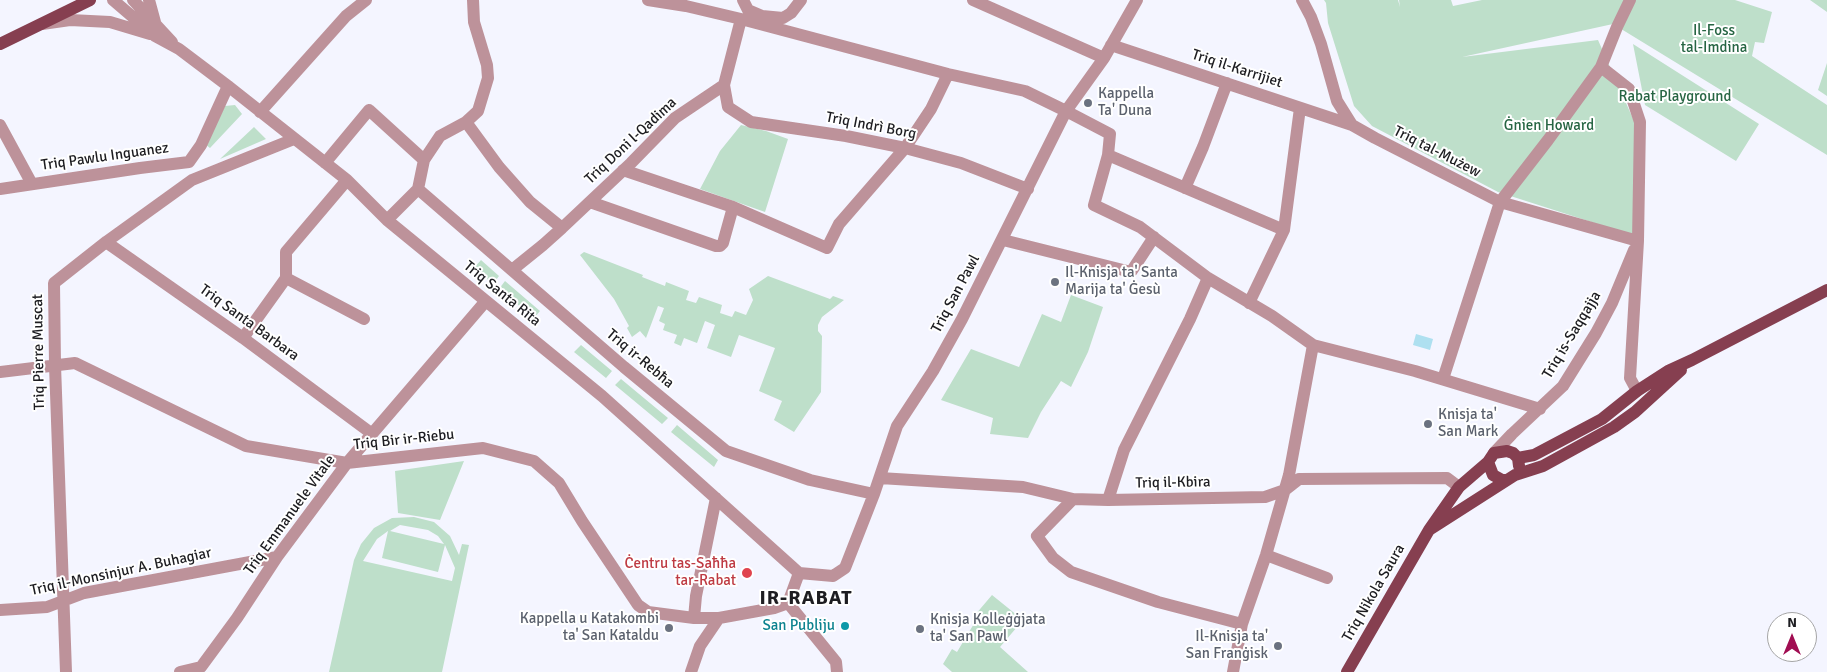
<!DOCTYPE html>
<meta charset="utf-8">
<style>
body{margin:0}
#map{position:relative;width:1827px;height:672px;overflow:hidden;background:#f4f5ff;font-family:Signika,sans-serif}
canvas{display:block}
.north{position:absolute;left:1767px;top:612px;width:50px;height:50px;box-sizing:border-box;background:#fff;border:1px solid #a5a5a6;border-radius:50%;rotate:0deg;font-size:14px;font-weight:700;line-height:20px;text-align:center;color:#1d1d21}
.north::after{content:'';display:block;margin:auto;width:18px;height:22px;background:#a10d52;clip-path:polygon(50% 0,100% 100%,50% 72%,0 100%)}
</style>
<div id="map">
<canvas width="1827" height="672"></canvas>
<div class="north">N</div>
</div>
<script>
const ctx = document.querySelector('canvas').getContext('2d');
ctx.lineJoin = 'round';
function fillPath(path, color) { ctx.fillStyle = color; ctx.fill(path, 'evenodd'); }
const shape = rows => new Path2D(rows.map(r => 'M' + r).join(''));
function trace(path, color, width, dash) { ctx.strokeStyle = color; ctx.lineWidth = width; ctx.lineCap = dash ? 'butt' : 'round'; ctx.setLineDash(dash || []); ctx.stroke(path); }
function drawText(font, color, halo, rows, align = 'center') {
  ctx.font = font + ' Signika,sans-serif'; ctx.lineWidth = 4; ctx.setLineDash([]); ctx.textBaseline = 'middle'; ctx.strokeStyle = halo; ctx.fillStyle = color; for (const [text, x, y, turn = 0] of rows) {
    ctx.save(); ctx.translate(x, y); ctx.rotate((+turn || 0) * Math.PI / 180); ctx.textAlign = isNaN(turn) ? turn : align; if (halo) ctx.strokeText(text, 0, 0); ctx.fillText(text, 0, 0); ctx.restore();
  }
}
fillPath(shape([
 [1324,0,1398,0,1400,7,1399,0,1451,0,1453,6,1482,0,1735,0,1772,12,1764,43,1755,42,1752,56,1827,105,1827,155,1613,24,1462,57,1598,40,1634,121,1635,236,1498,192,1372,126,1354,106,1328,23,1326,3],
 [1810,0,1827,0,1827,12],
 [1633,44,1759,124,1736,161,1645,105],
 [1827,63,1827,96,1818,90],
 [235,105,242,114,210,148,206,145,225,106],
 [741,125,766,131,788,139,765,212,700,189,720,151],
 [254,127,266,139,220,159],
 [584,252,643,275,642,277,665,286,666,282,689,291,686,300,696,303,699,297,722,305,720,313,732,317,735,311,746,315,753,300,749,289,768,276,830,299,833,296,844,300,822,317,818,325,818,331,822,336,821,392,794,432,774,420,782,401,759,391,775,348,739,335,731,357,707,348,715,325,705,321,697,343,684,338,681,346,674,343,677,335,663,330,665,324,659,321,664,308,658,306,646,338,640,331,632,337,627,328,629,326,614,299,580,255],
 [481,260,499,276,493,284,474,268],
 [505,281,540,311,534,318,499,289],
 [1071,295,1103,307,1088,352,1071,387,1061,381,1041,412,1028,438,990,434,993,418,941,400,971,349,1019,367,1042,314,1061,322],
 [581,345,612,371,606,378,574,352],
 [621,379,668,418,662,424,615,385],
 [677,425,718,460,714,467,671,432],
 [464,461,440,520,398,513,395,471],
 [414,517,434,522,450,536,459,555,462,544,469,545,442,672,329,672,354,560,361,544,374,528,392,518],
 [400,525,428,530,438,536,444,544,390,531],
 [388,531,382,558,438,572,445,545,455,568,452,581,363,561,377,539],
 [992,595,1023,620,1000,647,1028,672,952,672,943,664,952,649,957,652,978,617,975,615]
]), '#bedfca');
fillPath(shape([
 [1416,334,1433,339,1430,350,1413,345]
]), '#aee0f0');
trace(shape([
 [113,0,155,36,179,49,228,86,347,180,387,220,602,396,799,573],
 [133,0,172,42],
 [149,0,155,22],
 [473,0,474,22,487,65,488,78,478,111,466,122,499,167,530,202,562,228],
 [648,0,686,6,741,19,948,74,1025,91,1066,111,1110,134,1108,155,1094,205,1140,227,1208,278,1272,316,1313,345,1415,371,1540,409],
 [743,0,748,10,762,16,783,18,791,13,801,0],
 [973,0,1104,58],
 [1302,0,1311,17,1321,44,1337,101,1352,125,1375,138,1500,202,1638,241],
 [42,24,70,20,110,22,150,34],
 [1111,45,1352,125],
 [1601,67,1629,89,1640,122,1638,241,1630,378,1637,391],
 [724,85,728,107,751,122,846,136,905,148,961,163,1028,189],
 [260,112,346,16,366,0],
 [0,125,32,184],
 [1108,155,1284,230],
 [325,163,369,110,424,160],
 [623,170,733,207,827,248,839,224,905,148,931,109,948,74],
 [1185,188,1203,147,1227,83],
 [0,189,140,168,189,162,201,145,228,86],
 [418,189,624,367,726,451,810,480,874,494],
 [590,202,716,246,720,246,723,243,733,207],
 [387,220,418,189,424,160,440,136,466,122],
 [1003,240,1131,272,1154,237],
 [106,242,243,338,371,433],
 [512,270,543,245,562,228,631,163,675,118,724,85,741,19],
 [286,278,364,319],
 [1249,303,1284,230,1300,108],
 [243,338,286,278,286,252,347,180],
 [0,372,75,363,246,446,347,463,483,448,534,461,559,483,582,521,638,605,648,612,694,618,719,618,774,608,788,603],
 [1443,379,1500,202,1548,140,1601,67,1617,27,1630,0],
 [1494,453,1512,434,1563,386,1596,333,1612,303,1634,250],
 [880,478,1023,487,1073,499,1108,500,1265,497,1285,490,1299,479,1447,478,1459,487],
 [1073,499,1037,536,1053,558,1071,572,1158,602,1242,624],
 [1108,500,1124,450,1190,319,1208,278],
 [1266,555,1327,578],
 [799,573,833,576,845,568,874,494,897,426,933,371,962,319,1066,111,1104,58,1137,0],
 [788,603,836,662,837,672],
 [788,603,799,573],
 [0,610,47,607,84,593,277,557],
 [694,618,696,596,716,498],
 [66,672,55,365,54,283,106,242,192,180,294,139],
 [180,672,201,667,237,618,277,557,347,463,485,302],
 [691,672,700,646,719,618],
 [1233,672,1242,624,1266,555,1289,475,1313,345]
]), '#bd929a', 12);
trace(shape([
 [0,44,90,0],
 [1518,458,1534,455,1602,419,1637,391,1668,371,1692,360,1827,290],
 [1488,462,1493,475,1502,480,1507,480],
 [1429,530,1515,475,1543,466,1614,427,1635,412,1681,370],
 [1347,672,1429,530,1459,487,1488,462,1494,453,1507,451,1513,453,1518,458,1519,466]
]), '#863f50', 12);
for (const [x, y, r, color] of [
 [1088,103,5,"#6b7280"],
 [1055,282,5,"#6b7280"],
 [1428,424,5,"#6b7280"],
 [747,573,6,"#e0444e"],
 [845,626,5,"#0f9aa8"],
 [669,628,5,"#6b7280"],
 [920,629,5,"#6b7280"],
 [1278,646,5,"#6b7280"]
]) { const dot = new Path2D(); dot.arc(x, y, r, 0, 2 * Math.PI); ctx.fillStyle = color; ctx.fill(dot); trace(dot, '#fff', 2); }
drawText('15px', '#266543', '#fff', [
 ["Il-Foss",1714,31],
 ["tal-Imdina",1714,48],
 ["Rabat Playground",1675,97],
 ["Ġnien Howard",1549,126]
]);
drawText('15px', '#1d1d21', '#fff', [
 ["Triq il-Karrijiet",1237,69,18],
 ["Triq Indrì Borg",871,126,11],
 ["Triq Doni l-Qadima",631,141,-43],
 ["Triq tal-Mużew",1437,152,27],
 ["Triq Pawlu Inguanez",105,157,-8],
 ["Triq Santa Rita",502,294,39],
 ["Triq San Pawl",956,294,-62],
 ["Triq Santa Barbara",249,323,36],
 ["Triq is-Saqqajja",1572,335,-59],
 ["Triq Pierre Muscat",39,352,-91],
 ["Triq ir-Rebħa",640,359,40],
 ["Triq Bir ir-Riebu",404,440,-6],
 ["Triq il-Kbira",1173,483,-1],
 ["Triq Emmanuele Vitale",290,515,-54],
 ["Triq il-Monsinjur A. Buhagiar",121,572,-12],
 ["Triq Nikola Saura",1374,593,-60]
]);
drawText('15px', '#5b616d', '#fff', [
 ["Kappella",1098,94],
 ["Ta' Duna",1098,111],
 ["Il-Knisja ta' Santa",1065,273],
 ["Marija ta' Ġesù",1065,290],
 ["Knisja ta'",1438,415],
 ["San Mark",1438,432],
 ["Kappella u Katakombi",659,619,"right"],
 ["ta' San Kataldu",659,636,"right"],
 ["Knisja Kolleġġjata",930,620],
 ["ta' San Pawl",930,637],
 ["Il-Knisja ta'",1268,637,"right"],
 ["San Franġisk",1268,654,"right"]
], 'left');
drawText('15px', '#be3a42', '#fff', [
 ["Ċentru tas-Saħħa",736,564],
 ["tar-Rabat",736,581]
], 'right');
drawText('15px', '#0d838f', '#fff', [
 ["San Publiju",835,626]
], 'right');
ctx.letterSpacing = '1px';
drawText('bold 20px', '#1d1d21', '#fff', [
 ["IR-RABAT",806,599]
]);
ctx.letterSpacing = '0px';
</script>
